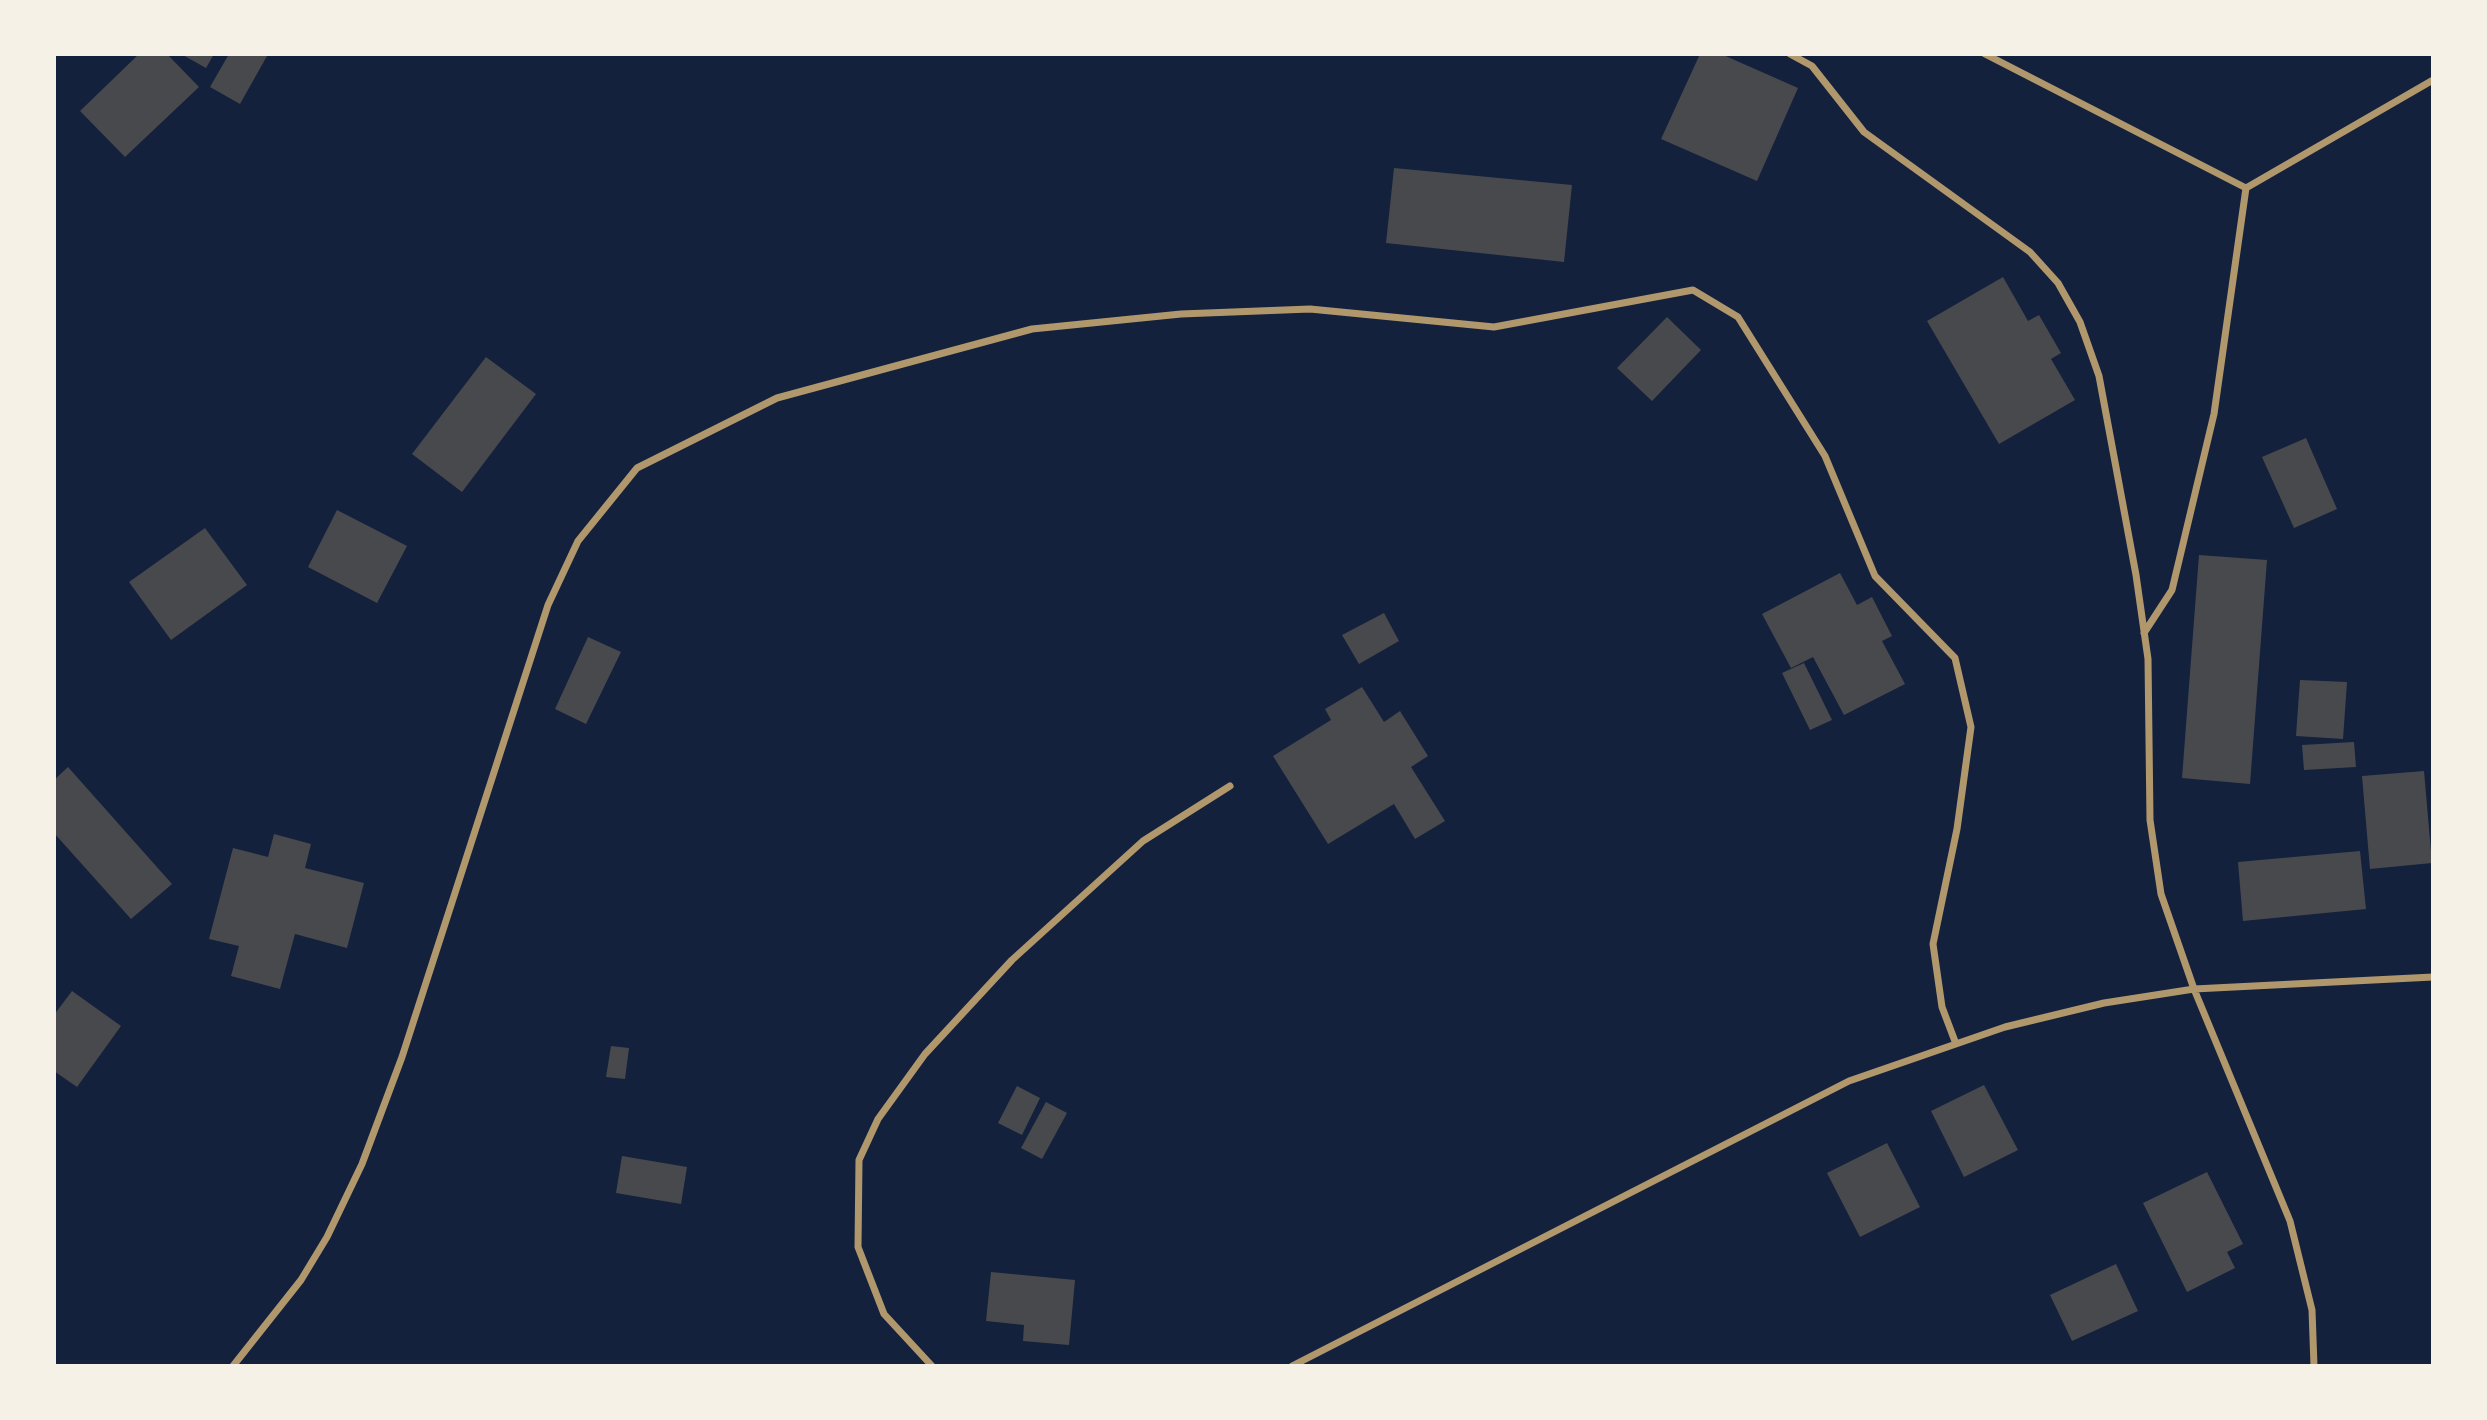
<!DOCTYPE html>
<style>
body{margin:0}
#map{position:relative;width:2487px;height:1420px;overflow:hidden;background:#14213d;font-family:Cabin,sans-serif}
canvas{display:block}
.frame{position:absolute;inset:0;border:56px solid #f6f1e7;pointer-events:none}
</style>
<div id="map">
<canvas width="2487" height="1420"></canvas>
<div class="frame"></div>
</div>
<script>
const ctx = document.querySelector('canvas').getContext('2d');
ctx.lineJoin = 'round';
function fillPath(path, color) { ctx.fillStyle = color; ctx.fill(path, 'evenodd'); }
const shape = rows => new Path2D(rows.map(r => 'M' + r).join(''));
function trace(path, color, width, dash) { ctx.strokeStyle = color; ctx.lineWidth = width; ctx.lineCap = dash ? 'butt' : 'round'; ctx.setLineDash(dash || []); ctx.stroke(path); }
fillPath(shape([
 [139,54,167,54,199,87,125,157,80,111],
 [181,54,214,54,206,68],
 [229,54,267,56,240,104,210,87],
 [1700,54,1721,54,1798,88,1757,181,1661,139],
 [1394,168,1572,185,1564,262,1386,243],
 [2003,277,2028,321,2039,315,2061,353,2051,359,2075,400,1999,444,1927,321],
 [1667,317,1701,350,1652,401,1617,368],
 [486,357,536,394,462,492,412,454],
 [2306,438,2337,509,2294,528,2262,457],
 [337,510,407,546,377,603,308,567],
 [205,528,247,585,171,640,129,582],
 [2199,555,2267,560,2250,784,2182,778],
 [1840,573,1857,605,1872,597,1892,636,1882,641,1905,684,1844,715,1813,657,1791,668,1762,614],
 [1384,613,1399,641,1359,664,1342,635],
 [588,637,621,652,586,724,555,709],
 [1804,663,1832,720,1810,730,1782,673],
 [2300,680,2347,682,2343,739,2296,736],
 [1362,687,1384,722,1400,711,1428,756,1411,767,1445,821,1415,839,1394,804,1328,844,1273,756,1331,720,1325,709],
 [2354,742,2356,767,2304,770,2302,745],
 [68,767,172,884,131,919,54,833,54,780],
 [2424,771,2432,863,2370,869,2362,776],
 [274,834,311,844,305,868,364,883,347,948,295,934,280,989,231,976,239,946,209,939,233,848,268,857],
 [2360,851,2366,909,2243,921,2238,862],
 [72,991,121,1026,77,1087,54,1071,54,1015],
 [611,1046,629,1048,625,1079,606,1077],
 [1984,1085,2018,1150,1964,1177,1931,1111],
 [1017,1086,1040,1098,1022,1135,998,1123],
 [1046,1102,1067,1113,1042,1159,1021,1148],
 [1887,1143,1920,1207,1860,1237,1827,1173],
 [622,1156,687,1167,681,1204,616,1193],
 [2207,1172,2243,1244,2227,1252,2235,1268,2187,1292,2143,1203],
 [2116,1264,2138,1311,2072,1341,2050,1295],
 [991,1272,1075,1280,1069,1345,1023,1341,1024,1325,986,1321]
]), '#48494c');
trace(shape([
 [1790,54,1812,66,1864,132,2030,252,2058,283,2080,322,2099,376,2136,575,2148,659,2150,820,2161,894,2194,989,2290,1221,2312,1310,2314,1366],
 [1985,54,2246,188],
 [2246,188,2433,80],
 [2144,633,2172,590,2214,414,2246,188],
 [233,1366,301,1280,327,1237,362,1164,402,1057,548,605,578,541,637,468,777,398,1032,329,1181,314,1310,309,1494,327,1693,290,1738,317,1825,456,1875,576,1955,658,1971,727,1957,829,1933,944,1942,1007,1956,1044],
 [932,1366,884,1314,858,1247,859,1160,878,1119,925,1054,1012,960,1143,841,1230,786],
 [1292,1366,1849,1081,2005,1027,2104,1003,2194,989,2433,977]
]), '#b1986c', 7);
</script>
